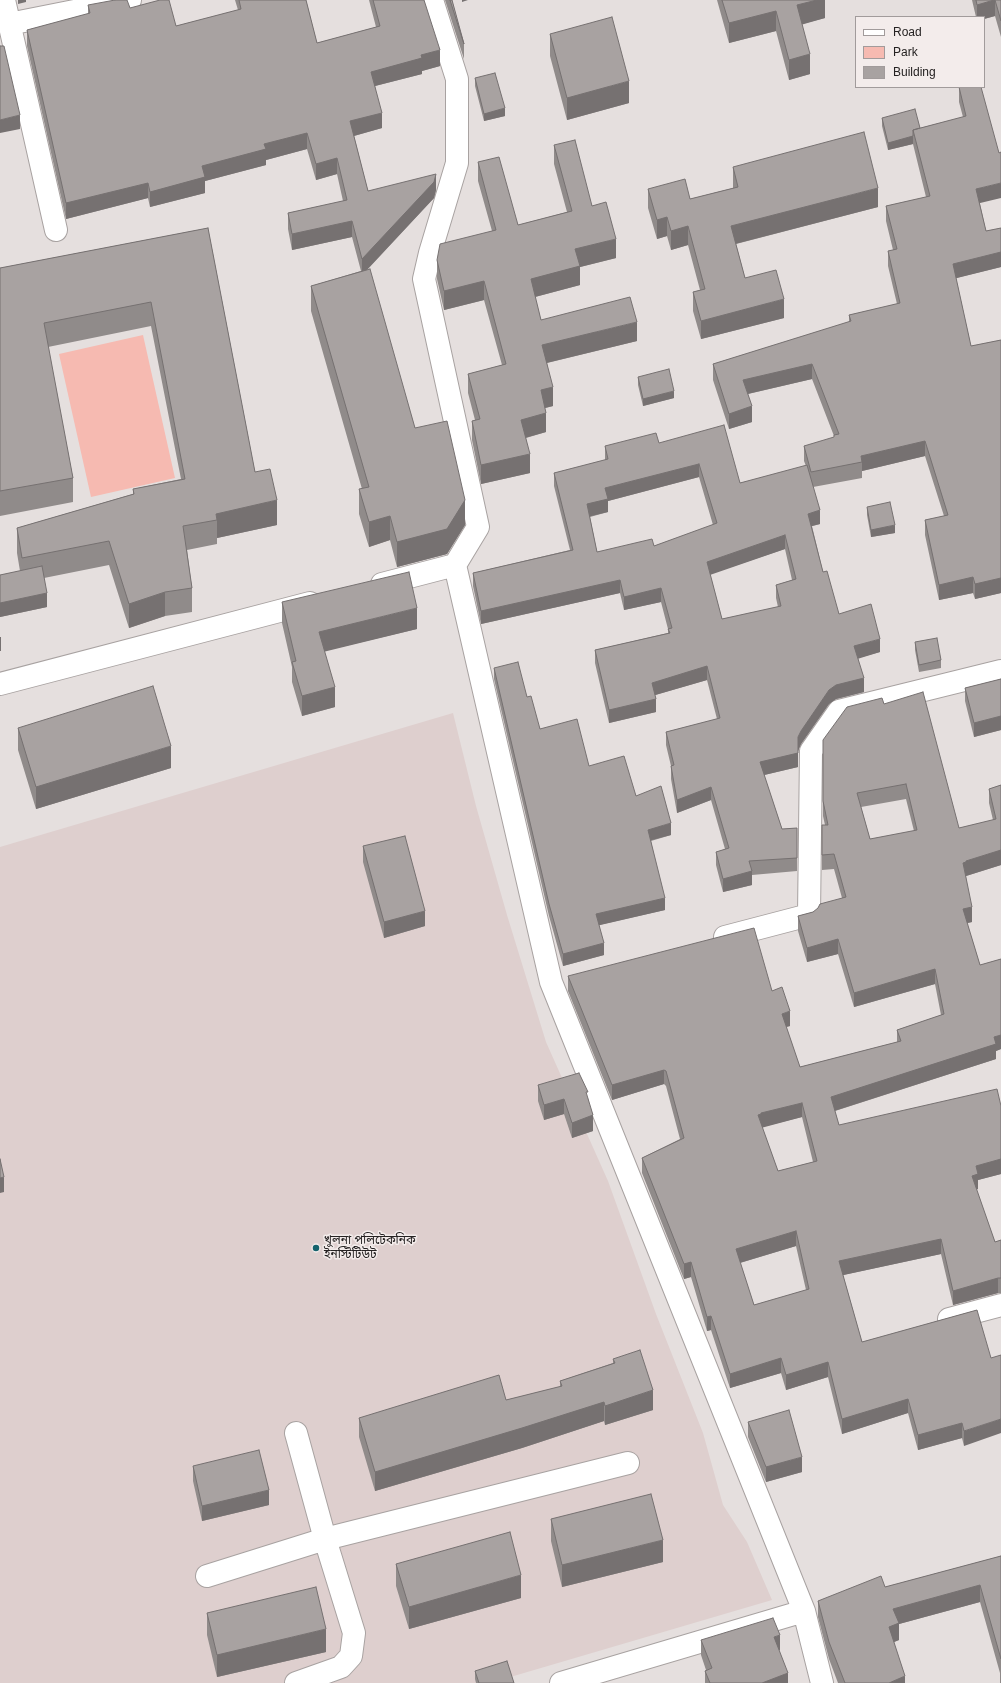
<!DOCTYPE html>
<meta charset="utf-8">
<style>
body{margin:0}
#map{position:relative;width:1001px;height:1683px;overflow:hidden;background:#e5dfde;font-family:Helvetica,sans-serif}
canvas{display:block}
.legend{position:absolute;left:855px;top:16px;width:130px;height:72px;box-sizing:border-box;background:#f3eceb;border:1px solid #a19b9b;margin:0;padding:5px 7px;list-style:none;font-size:12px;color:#252222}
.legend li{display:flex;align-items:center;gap:8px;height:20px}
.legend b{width:20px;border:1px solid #a19b9b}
</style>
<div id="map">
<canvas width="1001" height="1683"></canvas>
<ul class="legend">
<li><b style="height:5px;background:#fff"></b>Road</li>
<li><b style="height:11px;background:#f6bab1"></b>Park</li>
<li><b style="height:11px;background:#a8a2a1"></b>Building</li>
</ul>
</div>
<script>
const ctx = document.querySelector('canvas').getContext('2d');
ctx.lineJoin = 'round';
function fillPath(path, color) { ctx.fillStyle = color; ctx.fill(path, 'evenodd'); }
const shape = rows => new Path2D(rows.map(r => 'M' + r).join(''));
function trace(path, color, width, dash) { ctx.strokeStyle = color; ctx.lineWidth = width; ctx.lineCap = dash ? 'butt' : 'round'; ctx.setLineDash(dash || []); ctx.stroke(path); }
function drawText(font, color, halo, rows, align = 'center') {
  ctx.font = font + ' Helvetica,"Noto Sans Bengali",sans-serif'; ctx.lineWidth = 3; ctx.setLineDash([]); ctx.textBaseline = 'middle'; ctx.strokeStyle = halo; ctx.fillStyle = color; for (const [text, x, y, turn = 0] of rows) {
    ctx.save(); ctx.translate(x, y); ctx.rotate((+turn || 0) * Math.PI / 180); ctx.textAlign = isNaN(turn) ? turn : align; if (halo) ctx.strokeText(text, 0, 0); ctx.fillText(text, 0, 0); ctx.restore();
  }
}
fillPath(shape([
 [453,713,476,806,507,915,546,1042,608,1181,656,1314,703,1433,723,1505,747,1542,772,1600,490,1683,0,1683,0,847]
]), '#decfce');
fillPath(shape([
 [143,335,175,478,91,497,59,354]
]), '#f6bab1');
const minor = shape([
 [4,0,56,230],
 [432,0,457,79,457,163,430,253,424,279,478,527,455,565],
 [9,24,130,0],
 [382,584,455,565,551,982,804,1611,561,1683],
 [0,684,310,603],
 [725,937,809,915,811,751,839,711,1001,671],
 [949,1319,1001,1305],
 [207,1576,325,1539,628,1463],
 [804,1611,822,1683],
 [296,1683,341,1667,351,1656,354,1633,325,1539,296,1433]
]);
trace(minor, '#a8a2a1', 24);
trace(minor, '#fff', 22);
fillPath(shape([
 [235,0,306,0,317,43,376,27,369,0,424,0,440,66,422,71,422,74,375,86,382,128,354,136,368,191,436,190,434,198,367,270,415,428,465,525,447,554,397,567,390,540,369,547,359,514,359,489,362,489,311,311,311,286,361,271,352,237,292,250,288,229,288,213,343,201,337,174,316,180,307,149,266,160,266,165,205,181,205,193,150,207,148,198,66,219,27,46,27,30,88,14,88,5,130,8,176,26,238,10],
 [445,0,452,0,464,44,464,59],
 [717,0,825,0,825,18,802,24,810,74,789,80,776,31,729,43],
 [972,0,1001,0,1001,37,995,16,984,19,984,17,976,17],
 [550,34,629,103,567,120,550,56],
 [475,78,505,116,484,121,475,86],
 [959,87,981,87,980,204,986,231,1001,228,1001,267,956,278,971,346,1001,340,1001,593,975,599,973,593,939,600,925,535,925,520,944,516,925,456,862,471,862,478,813,487,820,524,812,526,823,572,839,614,880,652,858,658,864,692,836,699,829,704,801,744,798,751,798,767,764,775,782,829,797,828,797,871,752,875,752,885,723,892,716,865,716,852,725,849,711,800,677,813,671,779,671,766,666,745,666,732,717,719,707,680,655,695,656,712,609,723,595,663,595,650,668,633,668,629,661,602,624,610,620,593,481,624,473,586,473,573,570,550,554,486,554,473,605,460,605,446,659,443,740,483,806,466,804,461,804,446,834,438,834,436,812,379,748,394,752,422,729,429,713,380,713,364,849,322,849,315,897,304,888,266,888,251,893,250,886,221,886,206,926,197,913,144,888,150,882,126,882,118,920,128,963,117,959,102],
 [699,477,713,525,654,546,597,552,590,517,608,512,608,501],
 [785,549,792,580,776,585,776,598,778,607,722,619,710,574],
 [554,145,592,206,616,258,580,267,580,285,535,297,541,320,637,341,547,363,553,406,545,408,546,432,526,438,530,473,481,484,472,440,472,421,475,420,468,393,468,374,502,365,484,300,444,310,437,279,437,260,492,231,478,181,478,162,518,225,567,212,554,164],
 [733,167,878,207,736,244,745,278,784,318,701,339,693,311,693,292,700,290,688,245,671,250,667,236,657,239,648,208,648,189,690,199,733,188],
 [208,228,255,472,277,525,217,538,217,544,187,550,192,588,192,612,165,616,129,628,109,565,44,578,47,607,0,617,0,575,20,571,17,553,17,528,133,494,133,489,181,479,151,326,48,347,73,478,73,502,0,516,0,268],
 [638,377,674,398,643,406,638,385],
 [867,507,895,533,871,537,867,515],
 [282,602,417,629,324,651,335,707,302,716,292,682,292,667,282,623],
 [915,642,941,660,941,668,919,672,915,650],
 [494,668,527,697,540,729,589,766,636,796,671,835,651,841,665,910,599,925,604,955,563,966,549,916,494,679],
 [1001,679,1001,730,974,737,965,701,965,688],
 [884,704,959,828,993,820,989,803,989,789,1001,785,1001,865,966,876,966,877,972,922,967,923,980,965,1001,959,1001,1049,996,1051,996,1059,835,1111,839,1125,1001,1106,1001,1174,978,1180,978,1189,976,1189,995,1242,1001,1240,1001,1293,998,1293,953,1305,941,1254,843,1275,862,1342,977,1310,964,1446,962,1438,918,1450,908,1413,842,1434,828,1377,786,1390,781,1373,730,1388,711,1330,707,1331,691,1277,684,1279,642,1173,642,1158,680,1139,666,1086,664,1084,612,1100,568,991,568,976,772,991,790,1026,786,1027,800,1067,897,1042,897,1030,941,1015,935,984,854,1007,838,954,807,962,798,931,798,916,813,912,842,898,834,869,822,870,822,825,825,825,823,816,823,740],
 [906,799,914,831,870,839,861,807],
 [802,1117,813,1162,778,1171,762,1127],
 [796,1246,806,1290,754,1305,740,1263],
 [18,728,171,768,36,809,18,750],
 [363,846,425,926,384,938,363,862],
 [538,1085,588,1098,593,1131,572,1138,564,1114,544,1120,538,1101],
 [613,1359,653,1410,605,1425,604,1421,522,1448,375,1491,359,1437,359,1418,506,1400,560,1387,560,1381,613,1363],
 [748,1422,802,1472,766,1482,748,1437],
 [193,1466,269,1505,202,1521,193,1481],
 [551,1519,663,1562,562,1587,551,1541],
 [1001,1556,1001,1683,1000,1683,1000,1673,980,1602,899,1624,899,1640,894,1642,905,1683,838,1683,829,1659,818,1617,818,1601,885,1587],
 [396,1564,521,1598,409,1629,396,1586],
 [207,1613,326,1652,217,1677,207,1635],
 [701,1640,780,1650,779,1650,788,1683,705,1683,705,1671,706,1670,701,1655],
 [475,1671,514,1683,476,1683,475,1679]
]), '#908b8a');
fillPath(shape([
 [18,0,26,0,26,2,18,4],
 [462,0,468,0,462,2],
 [817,0,825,0,825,18,797,26,797,5],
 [995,0,995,16,984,19,984,17,977,17,977,5],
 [776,11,776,31,729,43,729,23],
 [440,50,440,66,422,71,422,74,371,87,371,72,421,55],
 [810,54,810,74,789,80,789,60],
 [629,81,629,103,567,120,567,98],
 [505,108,505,116,484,121,484,114],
 [382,113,382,128,350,137,350,121],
 [20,115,20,129,0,133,0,120],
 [307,133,307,149,266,160,266,165,205,181,205,193,150,207,150,192,202,166,264,144],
 [913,136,913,144,888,150,888,143],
 [337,158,337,174,316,180,316,164],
 [436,174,436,190,434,198,362,275,362,259],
 [148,183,148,198,66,219,66,203],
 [1001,183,1001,198,976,204,976,189],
 [878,188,878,207,731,245,731,226],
 [667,217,667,236,657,239,657,220],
 [352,221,352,237,292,250,292,234],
 [688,226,688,245,671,250,671,231],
 [616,239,616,258,580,267,580,285,531,298,531,279,575,249],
 [1001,252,1001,267,953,279,953,264],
 [484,281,484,300,444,310,444,291],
 [784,299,784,318,701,339,701,321],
 [637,322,637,341,542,364,542,345],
 [812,364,812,379,743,395,743,380],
 [553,387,553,406,541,409,541,390],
 [674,391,674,398,643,406,643,399],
 [752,406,752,422,729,429,729,414],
 [546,413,546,432,521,439,521,420],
 [925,441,925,456,862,471,862,462,861,456],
 [530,454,530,473,481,484,481,465],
 [699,464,699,477,608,501,608,512,587,517,587,504,605,488],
 [277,500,277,525,217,538,217,520,216,514],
 [465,500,465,525,447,554,397,567,397,542],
 [820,510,820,524,808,527,808,514],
 [390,516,390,540,369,547,369,522],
 [895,525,895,533,871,537,871,530],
 [785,535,785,549,707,576,707,562],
 [973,577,973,593,939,600,939,585],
 [1001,578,1001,593,975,599,975,584],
 [620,580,620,593,481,624,481,611],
 [661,588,661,602,624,610,624,597],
 [165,592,165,616,129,628,129,604],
 [47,593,47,607,0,617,0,603],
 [417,608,417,629,319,653,319,632],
 [0,637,1,637,1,651,0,651],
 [880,639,880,652,854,660,854,646],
 [707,666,707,680,652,696,652,683],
 [864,678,864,692,836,699,829,704,801,744,798,751,798,767,760,776,760,762,798,737,801,731,829,690,836,685],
 [335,687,335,707,302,716,302,696],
 [656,699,656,712,609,723,609,710],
 [1001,716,1001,730,974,737,974,723],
 [171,746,171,768,36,809,36,787],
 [711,787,711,800,677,813,677,800],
 [671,823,671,835,648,841,648,830],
 [1001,850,1001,865,966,876,966,877,963,863,966,861],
 [752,871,752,885,723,892,723,879],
 [665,898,665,910,596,926,596,914],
 [972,907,972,922,963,924,963,909],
 [425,911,425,926,384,938,384,922],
 [838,939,838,954,807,962,807,948],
 [604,943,604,955,563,966,563,954],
 [935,969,935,984,854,1007,854,993],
 [790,1011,790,1026,782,1028,782,1014],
 [1001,1035,1001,1049,996,1051,996,1059,831,1112,831,1097,994,1037],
 [664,1070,664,1084,612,1100,612,1085],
 [564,1099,564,1114,544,1120,544,1105],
 [802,1103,802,1117,761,1128,758,1115,761,1113],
 [593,1115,593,1131,572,1138,572,1123],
 [1001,1159,1001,1174,978,1180,978,1189,972,1191,972,1176,976,1166],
 [4,1177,4,1192,0,1193,0,1178],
 [796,1231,796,1246,736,1264,736,1249],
 [941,1239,941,1254,839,1276,839,1261],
 [691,1262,691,1277,684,1279,684,1264],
 [998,1278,998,1293,953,1305,953,1291],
 [711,1316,711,1330,707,1331,707,1317],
 [781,1358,781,1373,730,1388,730,1374],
 [828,1362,828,1377,786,1390,786,1375],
 [653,1390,653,1410,605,1425,605,1406],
 [908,1399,908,1413,842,1434,842,1419],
 [604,1402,604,1421,522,1448,375,1491,375,1472],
 [1001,1419,1001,1433,964,1446,964,1431],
 [962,1423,962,1438,918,1450,918,1435],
 [802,1457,802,1472,766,1482,766,1467],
 [269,1490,269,1505,202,1521,202,1506],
 [663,1540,663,1562,562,1587,562,1565],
 [521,1575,521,1598,409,1629,409,1607],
 [980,1585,980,1602,899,1624,899,1640,889,1644,889,1627,893,1609],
 [326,1629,326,1652,217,1677,217,1655],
 [780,1635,780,1650,774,1652,774,1637],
 [788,1673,788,1683,762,1683],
 [905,1676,905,1683,889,1683]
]), '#767171');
const building = shape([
 [115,0,127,0,130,8,160,0,169,0,176,26,241,9,239,0,306,0,317,43,380,26,373,0,424,0,440,50,421,55,422,58,371,72,382,113,350,121,368,191,436,174,434,182,362,259,352,221,292,234,288,213,347,200,337,158,316,164,307,133,264,144,266,149,202,166,205,177,150,192,148,183,66,203,27,30,90,13,88,5,115,0],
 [450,0,452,0,464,44,450,0],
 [722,0,817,0,797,5,810,54,789,60,776,11,729,23,722,0],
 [976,0,994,0,977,5,976,0],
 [995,0,1001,0,1001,21,995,0],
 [612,17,629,81,567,98,550,34,612,17],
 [0,46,4,46,20,115,0,120,0,46],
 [495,73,505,108,484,114,475,78,495,73],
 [959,87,981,87,999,153,1001,152,1001,183,976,189,986,231,1001,228,1001,252,953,264,971,346,1001,340,1001,578,975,584,973,577,939,585,925,520,948,515,925,441,861,456,862,462,811,472,804,446,834,437,834,435,839,434,812,364,743,380,752,406,729,414,713,364,851,321,849,315,900,303,888,251,897,249,886,206,930,196,913,130,966,116,959,87],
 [915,109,920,128,913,130,913,136,888,143,882,118,915,109],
 [864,132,878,188,731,226,745,278,776,270,784,299,701,321,693,292,705,289,688,226,671,231,667,217,657,220,648,189,685,179,690,199,738,187,733,167,864,132],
 [575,140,592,206,606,202,616,239,575,249,580,266,531,279,541,320,630,297,637,322,542,345,553,387,541,390,546,413,521,420,530,454,481,465,472,421,480,419,468,374,506,364,484,281,444,291,437,260,440,244,496,230,478,162,499,157,518,225,572,211,554,145,575,140],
 [208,228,255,472,270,469,277,500,216,514,217,520,183,526,192,588,165,592,129,604,109,541,22,558,17,528,134,494,133,489,185,479,151,302,44,323,73,478,0,491,0,268,208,228],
 [370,269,415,428,447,421,465,500,447,529,397,542,390,516,369,522,359,489,369,487,311,286,370,269],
 [669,369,674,391,643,399,638,377,669,369],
 [724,425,740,483,807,465,820,510,808,514,823,572,827,571,839,614,871,604,880,639,854,646,864,678,836,685,829,690,801,731,798,737,798,753,760,762,782,829,797,828,797,858,749,861,752,871,723,879,716,852,729,848,711,787,677,800,671,766,674,765,666,732,720,718,707,666,652,683,656,699,609,710,595,650,670,633,668,629,672,628,661,588,624,597,620,580,481,611,473,573,573,550,554,473,608,459,605,446,656,433,659,443,724,425],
 [699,464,717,523,654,546,652,539,597,552,587,504,608,499,605,488,699,464],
 [785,535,796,579,776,585,781,606,722,619,707,562,785,535],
 [890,502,895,525,871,530,867,507,890,502],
 [42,566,47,593,0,603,0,575,42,566],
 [409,572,417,608,319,632,335,687,302,696,292,662,296,661,282,602,409,572],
 [937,638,941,660,919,665,915,642,937,638],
 [518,662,527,697,531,696,540,729,577,719,589,766,624,756,636,796,661,786,671,823,648,830,665,898,596,914,604,943,563,954,549,904,494,668,518,662],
 [1001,679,1001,716,974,723,965,688,1001,679],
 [153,686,171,746,36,787,18,728,153,686],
 [923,692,959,828,996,819,989,789,1001,785,1001,850,966,861,966,862,963,863,972,907,963,909,980,965,1001,959,1001,1035,994,1037,996,1044,831,1097,839,1125,997,1089,1001,1106,1001,1159,976,1166,978,1174,972,1176,995,1242,1001,1240,1001,1278,998,1278,953,1291,941,1239,839,1261,862,1342,977,1310,991,1358,1001,1355,1001,1419,964,1431,962,1423,918,1435,908,1399,842,1419,828,1362,786,1375,781,1358,730,1374,711,1316,707,1317,691,1262,684,1264,642,1158,684,1138,666,1071,664,1070,612,1085,568,976,754,928,772,991,782,987,790,1011,782,1014,800,1067,901,1041,897,1030,944,1014,935,969,854,993,838,939,807,948,798,916,813,912,818,908,820,904,846,897,834,854,822,855,822,825,828,825,823,801,823,740,847,707,882,698,884,704,923,692],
 [906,784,917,830,870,839,857,793,906,784],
 [802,1103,817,1161,778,1171,758,1115,761,1114,761,1113,802,1103],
 [796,1231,809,1289,754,1305,736,1249,796,1231],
 [405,836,425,911,384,922,363,846,405,836],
 [579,1073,588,1092,586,1092,593,1115,572,1123,564,1099,544,1105,538,1085,579,1073],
 [0,1159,4,1177,0,1178,0,1159],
 [640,1350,653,1390,605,1406,604,1402,522,1428,375,1472,359,1418,499,1375,506,1400,562,1386,560,1381,615,1363,613,1359,640,1350],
 [789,1410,802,1457,766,1467,748,1422,789,1410],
 [259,1450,269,1490,202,1506,193,1466,259,1450],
 [651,1494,663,1540,562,1565,551,1519,651,1494],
 [510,1532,521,1575,409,1607,396,1564,510,1532],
 [1001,1556,1001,1659,980,1585,893,1609,899,1623,889,1627,905,1676,889,1683,845,1683,829,1642,818,1601,881,1576,885,1587,1001,1556],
 [316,1587,326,1629,217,1655,207,1613,316,1587],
 [773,1618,780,1635,774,1637,788,1673,762,1683,710,1683,705,1671,712,1668,701,1640,773,1618],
 [507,1661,514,1683,479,1683,475,1671,507,1661]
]);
fillPath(building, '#a8a2a1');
trace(building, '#767171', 1);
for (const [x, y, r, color] of [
 [316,1248,4,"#14626c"]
]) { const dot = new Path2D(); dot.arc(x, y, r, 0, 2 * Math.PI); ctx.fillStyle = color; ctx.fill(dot); trace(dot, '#f3eceb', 1.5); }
drawText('12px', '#252222', '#f3eceb', [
 ["খুলনা পলিটেকনিক",324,1241],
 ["ইনস্টিটিউট",324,1255]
], 'left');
</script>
